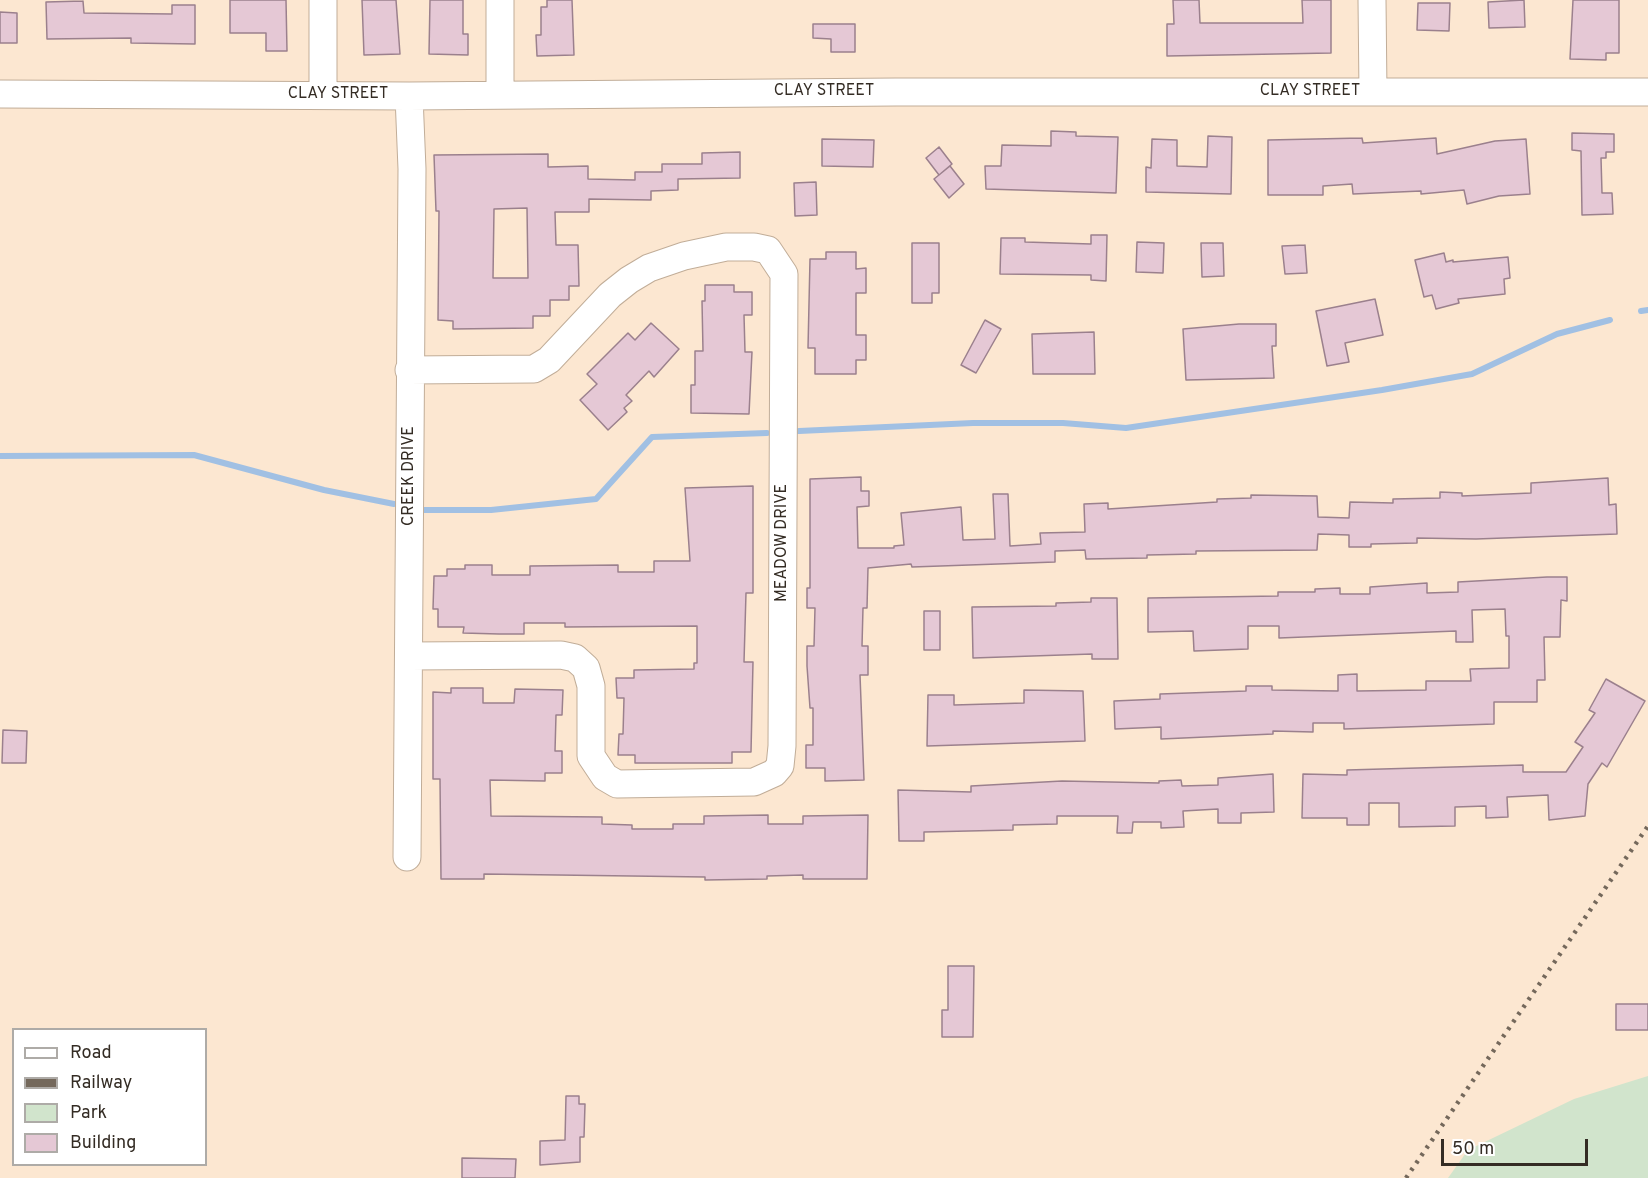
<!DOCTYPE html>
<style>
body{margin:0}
#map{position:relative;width:1648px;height:1178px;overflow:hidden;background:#fce7d1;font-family:Overpass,sans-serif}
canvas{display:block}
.legend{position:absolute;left:12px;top:1028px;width:195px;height:138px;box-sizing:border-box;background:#fff;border:2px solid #aeaba7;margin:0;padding:8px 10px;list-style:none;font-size:18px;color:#342c24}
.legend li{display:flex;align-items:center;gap:12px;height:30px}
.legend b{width:30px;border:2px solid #aeaba7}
.scale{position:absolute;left:1441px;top:1139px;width:147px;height:27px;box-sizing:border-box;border:3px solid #342c24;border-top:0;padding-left:8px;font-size:18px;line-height:21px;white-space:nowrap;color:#342c24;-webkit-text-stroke:4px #fff;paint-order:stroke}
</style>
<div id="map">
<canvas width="1648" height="1178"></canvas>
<ul class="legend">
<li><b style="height:8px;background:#fff"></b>Road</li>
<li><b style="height:8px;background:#74685b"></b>Railway</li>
<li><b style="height:16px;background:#d1e4cc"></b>Park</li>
<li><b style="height:16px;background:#e5c8d5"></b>Building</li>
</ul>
<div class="scale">50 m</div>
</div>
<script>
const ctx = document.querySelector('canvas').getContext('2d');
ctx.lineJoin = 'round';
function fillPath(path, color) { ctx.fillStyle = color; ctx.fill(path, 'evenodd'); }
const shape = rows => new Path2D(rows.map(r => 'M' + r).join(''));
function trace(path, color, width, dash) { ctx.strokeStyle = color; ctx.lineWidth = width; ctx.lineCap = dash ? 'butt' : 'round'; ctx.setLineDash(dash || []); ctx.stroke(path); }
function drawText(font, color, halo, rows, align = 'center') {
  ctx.font = font + ' Overpass,sans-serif'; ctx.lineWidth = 4.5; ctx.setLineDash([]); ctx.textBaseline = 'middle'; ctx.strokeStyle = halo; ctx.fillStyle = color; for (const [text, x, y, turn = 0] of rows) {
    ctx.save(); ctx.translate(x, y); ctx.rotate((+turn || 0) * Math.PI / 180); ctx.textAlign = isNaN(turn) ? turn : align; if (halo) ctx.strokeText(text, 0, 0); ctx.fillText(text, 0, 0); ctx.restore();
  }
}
fillPath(shape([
 [1648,1076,1648,1178,1448,1178,1468,1150,1574,1099]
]), '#d1e4cc');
trace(shape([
 [1641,311,1648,310],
 [799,431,973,423,1063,423,1126,428,1382,390,1472,374,1557,334,1610,320],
 [0,456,194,455,324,490,394,504],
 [424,510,491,510,596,499,652,437,767,433]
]), '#a1c0e3', 6);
const building = shape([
 [230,0,286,0,287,51,266,51,266,33,230,33,230,0],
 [362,0,396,0,400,54,364,55,362,0],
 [430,0,463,0,463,34,468,34,468,55,429,54,430,0],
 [547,0,572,0,574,55,537,56,536,35,541,35,541,7,547,7,547,0],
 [1173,0,1199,0,1200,23,1303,23,1302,0,1331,0,1331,53,1167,56,1167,24,1174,24,1173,0],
 [1524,0,1525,27,1489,28,1488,2,1524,0],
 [1573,0,1619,0,1619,53,1606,53,1606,60,1570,59,1573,0],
 [83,1,84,13,172,14,172,5,195,5,195,44,131,43,131,38,47,39,46,2,83,1],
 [1418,3,1450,3,1449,31,1417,30,1418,3],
 [0,12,17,13,17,43,0,43,0,12],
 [813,24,855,24,855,52,831,52,831,39,813,38,813,24],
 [1051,131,1076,132,1076,136,1118,137,1116,193,986,189,985,166,1001,166,1002,145,1051,146,1051,131],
 [1572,133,1614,134,1614,152,1606,152,1606,158,1601,158,1602,193,1612,193,1613,214,1582,215,1581,151,1572,150,1572,133],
 [1208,136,1232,137,1231,194,1146,192,1146,167,1151,168,1152,139,1177,140,1177,166,1207,167,1208,136],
 [1362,138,1363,143,1436,138,1437,154,1495,141,1526,139,1530,194,1499,196,1467,204,1464,190,1421,194,1421,191,1353,194,1352,184,1323,186,1323,195,1268,195,1268,140,1362,138],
 [822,139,874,140,873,167,822,166,822,139],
 [939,147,952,164,939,175,926,158,939,147],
 [740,152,740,178,678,179,678,190,651,191,651,200,589,199,589,212,555,212,556,245,578,245,579,286,569,286,569,300,550,300,550,316,533,316,533,328,453,329,453,321,438,320,439,211,436,211,434,155,548,154,548,167,588,166,588,179,635,180,635,172,662,172,662,164,702,164,702,153,740,152],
 [527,208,528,278,493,278,494,209,527,208],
 [950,166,964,184,949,198,934,179,950,166],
 [816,182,817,215,795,216,794,183,816,182],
 [1091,235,1107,235,1106,281,1091,280,1091,275,1000,274,1001,238,1025,238,1025,242,1091,244,1091,235],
 [1137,242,1164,243,1163,273,1136,272,1137,242],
 [912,243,939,243,939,293,932,293,932,303,912,303,912,243],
 [1201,243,1223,243,1224,276,1202,277,1201,243],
 [1305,245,1307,273,1285,274,1282,246,1305,245],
 [826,252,856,252,856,269,866,268,866,293,856,293,856,335,866,335,866,360,856,360,856,374,815,374,815,348,808,348,810,259,826,259,826,252],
 [1444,253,1446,262,1453,260,1453,262,1508,257,1510,278,1504,279,1505,294,1458,299,1459,303,1436,309,1432,295,1424,297,1415,260,1444,253],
 [705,285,734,285,734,292,752,292,752,315,744,315,745,352,752,352,749,414,691,413,691,385,695,385,695,351,703,351,702,301,705,301,705,285],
 [1375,299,1383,335,1345,343,1349,362,1327,366,1316,311,1375,299],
 [985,320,1001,329,976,373,961,365,985,320],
 [651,323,679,349,654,377,649,371,626,395,632,401,624,408,627,412,608,430,580,400,597,384,587,374,628,333,635,340,651,323],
 [1239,324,1276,324,1276,346,1272,346,1274,378,1186,380,1183,329,1239,324],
 [1094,332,1095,374,1033,374,1032,334,1094,332],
 [861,477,861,491,869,491,869,506,857,507,858,548,894,548,894,546,904,545,901,513,961,507,963,540,995,539,993,494,1008,494,1010,546,1041,544,1040,533,1085,532,1084,504,1108,503,1108,509,1217,502,1217,499,1251,498,1251,495,1317,496,1318,517,1349,518,1350,502,1393,503,1393,499,1440,498,1440,492,1462,493,1462,496,1531,493,1531,483,1608,478,1609,505,1616,504,1617,534,1476,539,1417,538,1417,543,1371,544,1371,547,1349,547,1349,535,1318,534,1317,550,1196,551,1196,554,1147,555,1147,558,1086,559,1085,550,1055,551,1055,562,912,567,911,564,868,568,867,608,863,608,862,646,868,646,868,675,860,675,864,780,825,781,825,768,806,768,806,745,813,745,813,708,810,708,807,666,807,646,814,646,815,608,807,608,807,588,810,588,810,479,861,477],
 [753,486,753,593,746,593,744,662,753,662,751,752,732,752,732,763,635,763,635,755,618,755,619,734,623,734,624,698,617,698,616,678,634,678,634,670,694,669,694,663,697,663,697,626,565,627,565,623,524,623,524,634,499,634,463,633,464,627,438,627,438,609,433,609,434,576,447,576,447,569,465,569,465,565,492,565,492,575,530,575,530,566,618,565,618,572,654,572,654,561,690,561,685,488,753,486],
 [1547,577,1567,577,1567,601,1561,600,1560,637,1544,637,1545,680,1537,680,1537,702,1494,702,1494,724,1344,729,1344,723,1313,723,1313,732,1273,731,1273,734,1161,739,1161,727,1115,729,1114,701,1160,699,1160,694,1246,691,1246,686,1272,686,1272,690,1338,691,1338,675,1357,674,1357,691,1426,690,1426,681,1471,681,1470,669,1509,668,1509,636,1506,636,1505,609,1472,610,1473,642,1456,642,1456,631,1279,638,1279,626,1248,626,1248,649,1194,651,1193,631,1148,632,1148,598,1278,596,1278,592,1315,592,1315,589,1340,588,1340,594,1370,594,1370,587,1427,583,1427,593,1458,592,1458,582,1547,577],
 [1091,598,1117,598,1118,659,1092,659,1092,654,973,658,972,607,1056,606,1056,603,1091,602,1091,598],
 [924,611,940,611,940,650,924,650,924,611],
 [1606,679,1645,701,1607,767,1602,763,1588,784,1585,816,1549,820,1548,795,1507,797,1508,817,1486,818,1486,806,1455,807,1455,826,1399,827,1399,803,1369,803,1369,825,1347,825,1347,818,1302,818,1303,774,1347,775,1347,770,1523,765,1523,772,1566,772,1583,747,1575,742,1595,713,1589,710,1606,679],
 [451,688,483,688,483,703,514,703,515,689,563,690,562,715,556,715,555,751,562,751,562,773,545,773,545,781,490,780,491,816,602,817,602,824,632,825,632,829,673,829,673,824,704,824,704,816,768,815,768,824,803,824,803,816,868,815,867,879,803,879,803,875,767,876,767,879,705,880,705,877,484,874,484,879,441,879,440,779,433,779,433,692,451,693,451,688],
 [1024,690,1083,691,1085,741,927,746,928,695,954,695,954,705,1024,703,1024,690],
 [3,730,27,731,26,763,2,763,3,730],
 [1273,774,1274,812,1241,813,1241,823,1218,823,1218,809,1183,811,1184,827,1161,828,1161,822,1133,822,1132,833,1117,833,1118,816,1057,816,1057,824,1013,825,1013,830,924,832,924,841,899,841,898,790,971,792,971,786,1062,781,1159,783,1159,781,1181,780,1182,786,1218,785,1218,778,1273,774],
 [948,966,974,966,973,1037,942,1037,942,1010,948,1010,948,966],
 [1616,1004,1648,1004,1648,1030,1616,1030,1616,1004],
 [566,1096,579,1096,579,1104,585,1104,584,1137,580,1137,580,1162,540,1165,540,1141,565,1140,566,1096],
 [462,1158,516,1159,515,1178,462,1178,462,1158]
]);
fillPath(building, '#e5c8d5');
trace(building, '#9b808d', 1.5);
const minor = shape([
 [1372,0,1373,92],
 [0,94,409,96,896,92,1648,92],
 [323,95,323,0],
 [500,95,500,0],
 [409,370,534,369,549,360,610,295,629,280,649,268,684,256,726,247,754,247,768,250,784,274,782,746,780,766,774,773,754,782,617,784,605,777,591,756,591,686,586,668,575,658,561,655,410,656],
 [407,857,412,169,409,96]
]);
trace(minor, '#c1ad98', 29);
trace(minor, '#fff', 27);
trace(shape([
 [1406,1178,1648,826]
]), '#74685b', 4.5, [3, 6]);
drawText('16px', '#342c24', '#fff', [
 ["CLAY STREET",824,92],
 ["CLAY STREET",1310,92],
 ["CLAY STREET",338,95],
 ["CREEK DRIVE",410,476,-90],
 ["MEADOW DRIVE",783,543,-90]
]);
</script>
